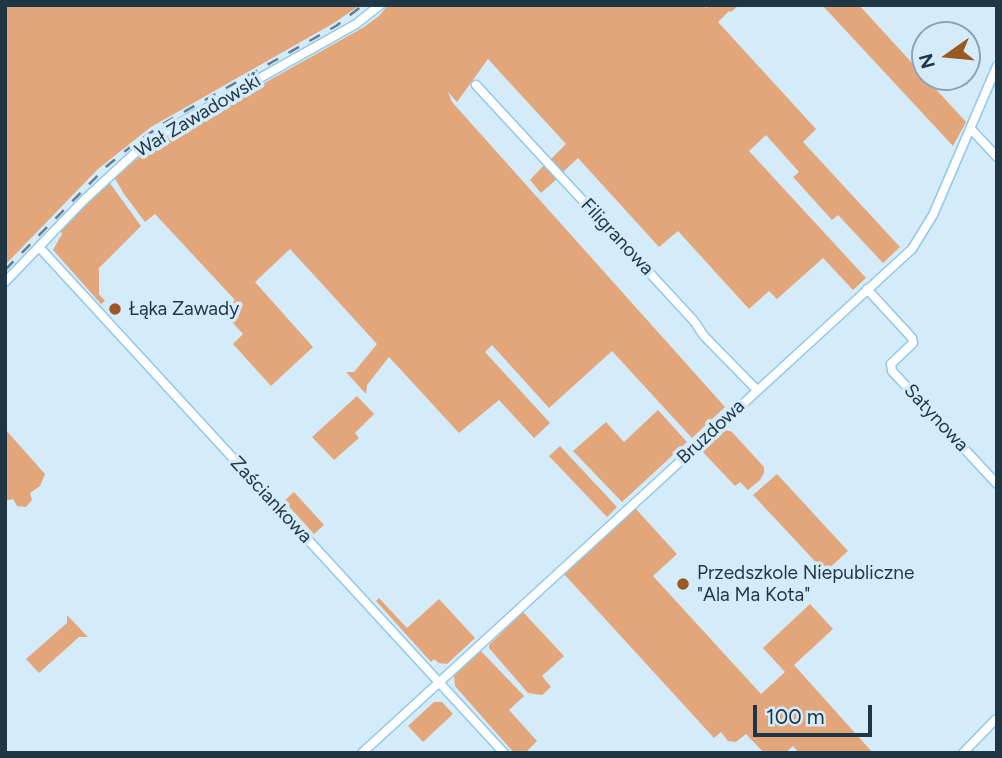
<!DOCTYPE html>
<meta charset="utf-8">
<style>
body{margin:0}
#map{position:relative;width:1002px;height:758px;overflow:hidden;background:#d4ebfa;font-family:Figtree,sans-serif}
canvas{display:block}
.frame{position:absolute;inset:0;border:7px solid #1f3745;pointer-events:none}
.north{position:absolute;left:911px;top:21px;width:70px;height:70px;box-sizing:border-box;background:#d4ebfa;border:2px solid #8ca3b2;border-radius:50%;rotate:255deg;font-size:19px;font-weight:700;line-height:28px;text-align:center;color:#1f3745}
.north::after{content:'';display:block;margin:auto;width:24px;height:32px;background:#995824;clip-path:polygon(50% 0,100% 100%,50% 72%,0 100%)}
.scale{position:absolute;left:753px;top:705px;width:119px;height:32px;box-sizing:border-box;border:4px solid #1f3745;border-top:0;padding-left:9px;font-size:21px;line-height:24px;white-space:nowrap;color:#1f3745;-webkit-text-stroke:5px #d4ebfa;paint-order:stroke}
</style>
<div id="map">
<canvas width="1002" height="758"></canvas>
<div class="frame"></div>
<div class="north">N</div>
<div class="scale">100 m</div>
</div>
<script>
const ctx = document.querySelector('canvas').getContext('2d');
ctx.lineJoin = 'round';
function fillPath(path, color) { ctx.fillStyle = color; ctx.fill(path, 'evenodd'); }
const shape = rows => new Path2D(rows.map(r => 'M' + r).join(''));
function trace(path, color, width, dash) { ctx.strokeStyle = color; ctx.lineWidth = width; ctx.lineCap = dash ? 'butt' : 'round'; ctx.setLineDash(dash || []); ctx.stroke(path); }
function drawText(font, color, halo, rows, align = 'center') {
  ctx.font = font + ' Figtree,sans-serif'; ctx.lineWidth = 7; ctx.setLineDash([]); ctx.textBaseline = 'middle'; ctx.strokeStyle = halo; ctx.fillStyle = color; for (const [text, x, y, turn = 0] of rows) {
    ctx.save(); ctx.translate(x, y); ctx.rotate((+turn || 0) * Math.PI / 180); ctx.textAlign = isNaN(turn) ? turn : align; if (halo) ctx.strokeText(text, 0, 0); ctx.fillText(text, 0, 0); ctx.restore();
  }
}
fillPath(shape([
 [5,5,360,5,334,23,151,127,98,169,5,265],
 [388,5,703,5,706,8,709,5,735,5,737,7,731,12,729,11,718,22,816,129,803,142,900,247,883,263,838,215,832,220,793,177,799,172,766,135,749,151,866,278,853,290,823,258,777,299,769,291,749,309,678,231,659,247,578,158,562,173,550,160,566,144,488,59,457,102,448,92,452,102,725,407,692,438,612,351,549,408,492,345,485,352,550,423,534,438,499,400,459,433,389,357,367,385,366,394,346,372,354,372,377,344,290,249,255,282,313,347,271,386,233,344,243,334,223,312,235,300,155,214,145,222,124,194,114,177,156,144,364,27,379,16],
 [822,5,859,5,966,122,953,146],
 [545,164,558,178,541,193,530,180],
 [109,182,141,226,99,268,99,294,105,301,101,304,53,250,62,234,61,231],
 [357,396,374,414,355,433,359,438,334,460,312,437],
 [658,410,687,442,622,502,573,451,606,422,624,442],
 [720,428,732,432,764,467,764,473,760,480,748,490,740,482,735,486,700,449],
 [5,429,45,474,40,486,30,493,32,500,26,507,17,506,13,499,5,501],
 [560,446,617,507,607,517,549,456],
 [777,474,848,551,825,572,753,495],
 [294,492,324,525,314,534,284,501],
 [635,508,677,554,653,576,761,694,785,672,763,648,810,604,833,629,794,665,873,753,799,753,793,746,785,753,764,753,746,734,736,742,728,741,721,732,714,738,564,574],
 [379,598,407,628,439,599,475,638,447,664,439,663,434,659,431,662,376,601],
 [523,612,564,656,542,676,551,687,542,695,528,693,489,648,489,645],
 [67,615,88,637,79,637,39,673,26,659,67,623],
 [481,651,524,696,509,710,537,741,525,753,514,753,455,686,454,676],
 [434,702,442,702,453,714,423,742,408,726]
]), '#e3a67b');
const street = shape([
 [476,85,694,321,704,336,757,390],
 [971,129,997,157],
 [39,247,504,753],
 [5,282,84,200,135,153,171,128,356,24,380,5],
 [867,289,912,338,913,343,891,364,892,371,997,484],
 [362,753,912,249,933,215,997,66],
 [963,753,995,720]
]);
trace(street, '#8fc8ec', 11);
trace(street, '#fff', 8);
trace(shape([
 [5,270,107,166,134,144,166,122,336,26,363,5]
]), '#677f8d', 2.5, [12, 12]);
for (const [x, y, r, color] of [
 [115,309,7,"#995824"],
 [683,584,7,"#995824"]
]) { const dot = new Path2D(); dot.arc(x, y, r, 0, 2 * Math.PI); ctx.fillStyle = color; ctx.fill(dot); trace(dot, '#d4ebfa', 2.5); }
drawText('19px', '#1f3745', '#d4ebfa', [
 ["Wał Zawadowski",198,116,-31],
 ["Filigranowa",617,237,47],
 ["Satynowa",936,418,47],
 ["Bruzdowa",711,432,-43],
 ["Zaściankowa",271,500,47]
]);
drawText('19px', '#1f3745', '#d4ebfa', [
 ["Łąka Zawady",129,309],
 ["Przedszkole Niepubliczne",697,573],
 ["\"Ala Ma Kota\"",697,595]
], 'left');
</script>
